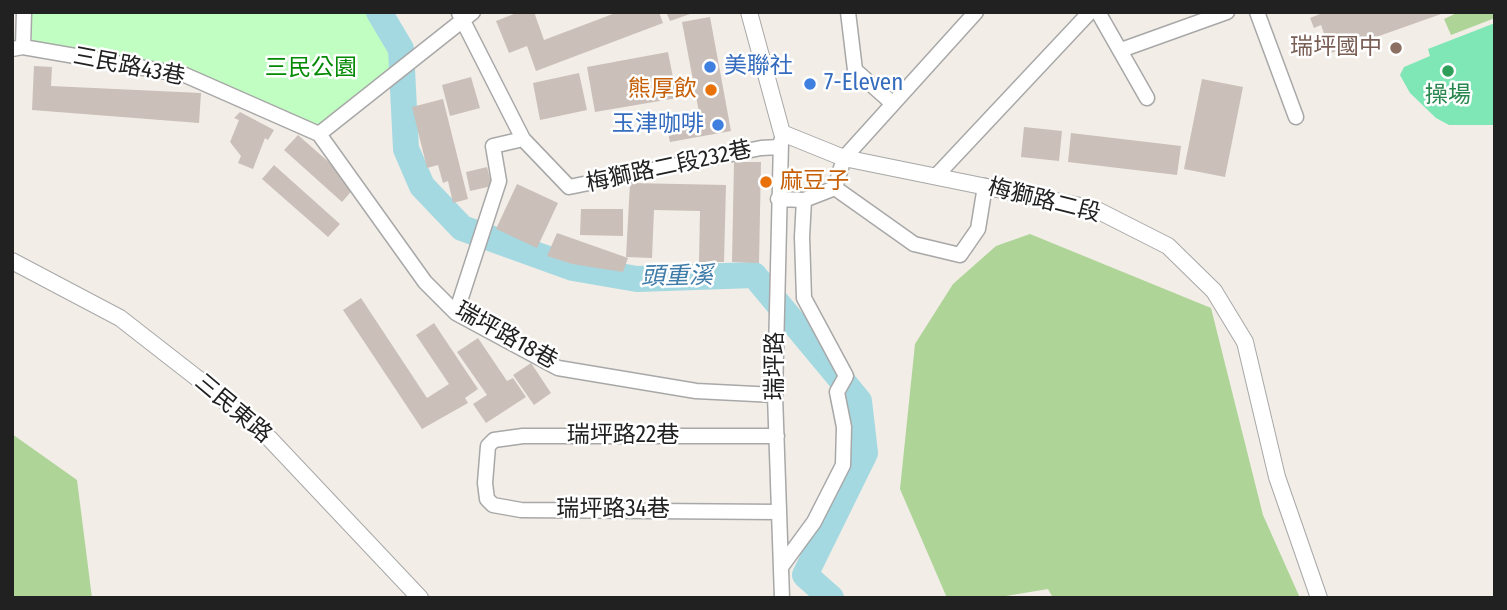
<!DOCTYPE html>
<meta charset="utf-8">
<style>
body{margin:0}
#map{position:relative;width:1507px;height:610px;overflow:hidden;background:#f2ede6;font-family:"Fira Sans Condensed",sans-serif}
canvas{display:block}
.frame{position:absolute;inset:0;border:14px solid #212121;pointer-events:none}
</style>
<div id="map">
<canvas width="1507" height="610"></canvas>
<div class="frame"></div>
</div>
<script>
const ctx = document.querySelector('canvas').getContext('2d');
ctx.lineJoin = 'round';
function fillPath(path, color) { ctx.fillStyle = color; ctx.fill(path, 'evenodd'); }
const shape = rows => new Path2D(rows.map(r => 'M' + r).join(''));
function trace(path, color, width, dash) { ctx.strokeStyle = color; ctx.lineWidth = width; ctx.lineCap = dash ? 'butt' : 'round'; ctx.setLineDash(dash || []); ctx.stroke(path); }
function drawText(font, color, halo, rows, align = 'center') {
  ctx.font = font + ' "Fira Sans Condensed","Noto Sans TC",sans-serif'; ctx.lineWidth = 5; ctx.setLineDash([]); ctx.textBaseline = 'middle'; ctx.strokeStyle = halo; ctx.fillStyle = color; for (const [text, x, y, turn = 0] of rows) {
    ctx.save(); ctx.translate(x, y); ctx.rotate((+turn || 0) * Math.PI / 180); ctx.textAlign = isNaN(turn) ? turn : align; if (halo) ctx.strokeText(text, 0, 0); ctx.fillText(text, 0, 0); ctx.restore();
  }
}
fillPath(shape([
 [1459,12,1495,12,1495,18,1451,35,1444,19],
 [1030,234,1211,308,1263,515,1300,598,1053,598,1048,589,994,598,947,598,900,489,915,344,953,284,996,246],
 [12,434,77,480,92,598,12,598]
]), '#aed498');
fillPath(shape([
 [31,12,379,12,401,49,402,73,319,134,165,66,32,47]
]), '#c1fec2');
fillPath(shape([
 [1495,23,1495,125,1449,125,1436,118,1410,93,1400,75,1404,67,1430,56,1428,49]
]), '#7fe6b6');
trace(shape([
 [379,12,401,49,406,149,422,186,462,228,573,268,637,279,754,275,859,401,865,453,805,575,831,598]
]), '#a4d9e2', 26);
fillPath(shape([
 [519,12,534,12,544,40,618,12,659,12,663,23,536,71,527,46,509,53,496,21],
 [666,12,693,12,693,13,670,21],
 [1325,12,1444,12,1444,13,1331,53,1321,25,1314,28,1310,18],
 [710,17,731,131,670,142,665,118,699,112,682,22],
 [668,52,677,98,595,112,587,67],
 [34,66,52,67,51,86,201,93,199,123,32,110],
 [579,73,587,110,540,120,533,83],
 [471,77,480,108,450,116,442,85],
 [1202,79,1243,87,1225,177,1184,169],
 [443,99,468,199,453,203,448,181,443,183,438,165,427,168,412,107],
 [240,112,274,130,268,140,265,138,253,169,238,163,241,156,230,142,239,120,234,118],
 [1024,127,1062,131,1059,161,1021,157],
 [1071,133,1181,146,1177,175,1068,162],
 [298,135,356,186,342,202,284,150],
 [734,162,761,162,759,263,732,262],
 [274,165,340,224,328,237,262,179],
 [487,167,492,186,470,191,466,172],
 [630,183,726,185,724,262,699,262,700,211,654,210,652,258,626,257],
 [517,184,558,203,537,248,496,229],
 [581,209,623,209,623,236,580,235],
 [557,233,628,258,623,272,572,264,547,256],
 [361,298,427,398,449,384,416,335,434,323,478,389,465,398,468,403,422,429,343,310],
 [478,338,507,381,513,378,526,397,486,423,473,404,487,395,457,352],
 [531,363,551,393,534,405,513,375]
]), '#cabfb9');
const minor = shape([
 [848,12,855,70,892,103],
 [976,12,844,158,835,188,914,244,960,255,978,229,985,186],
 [1098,12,1147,98],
 [1257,12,1296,117],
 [459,13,523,139],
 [23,47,24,12],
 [12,49,23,47,185,75,319,134],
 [1121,50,1227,12],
 [319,134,425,282,456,313,558,368,696,391,775,395],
 [319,134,473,12],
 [781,141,775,395,782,598],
 [936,176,1090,12],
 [778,199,804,200,835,188],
 [456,313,499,181,493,146,523,139,569,187,761,148,779,147],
 [777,436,523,436,494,440,488,446,485,483,487,499,493,505,521,510,779,512],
 [781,567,814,522,843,465,844,427,837,392,846,376,804,298,802,237,804,200]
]);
const tertiary = shape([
 [749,12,782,133,844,158,1095,209,1168,246,1214,291,1245,342,1277,477,1319,598],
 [12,261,120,318,197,378,270,439,420,598]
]);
trace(minor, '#a8a8a8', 17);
trace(tertiary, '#a8a8a8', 18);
trace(minor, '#fff', 14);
trace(tertiary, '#fff', 16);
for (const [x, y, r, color] of [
 [1396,48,7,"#8d6e63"],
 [710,67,7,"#3f7fe0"],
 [1448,71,7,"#2e9e5b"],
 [810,84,7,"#3f7fe0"],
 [711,90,7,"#e8710a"],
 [718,125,7,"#3f7fe0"],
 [766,182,7,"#e8710a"]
]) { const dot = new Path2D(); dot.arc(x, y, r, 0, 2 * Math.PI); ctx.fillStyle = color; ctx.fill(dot); trace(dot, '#fff', 2.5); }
drawText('23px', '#785e54', '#fff', [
 ["瑞坪國中",1382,48]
], 'right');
drawText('23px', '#212121', '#fff', [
 ["三民路43巷",129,67,11],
 ["梅獅路二段232巷",669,167,-12],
 ["梅獅路二段",1044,201,14],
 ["瑞坪路18巷",506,336,29],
 ["瑞坪路",776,366,-90],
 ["三民東路",233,409,40],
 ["瑞坪路22巷",623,436],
 ["瑞坪路34巷",613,510]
]);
drawText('23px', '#366cbe', '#fff', [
 ["美聯社",724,67],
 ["7-Eleven",824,84],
 ["玉津咖啡",704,125,"right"]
], 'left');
drawText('23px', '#038a04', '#fff', [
 ["三民公園",311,69]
]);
drawText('23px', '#c56008', '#fff', [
 ["熊厚飲",697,90],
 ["麻豆子",780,182,"left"]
], 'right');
drawText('23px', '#27864d', '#fff', [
 ["操場",1448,96]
]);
drawText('italic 24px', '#3f7ca8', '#fff', [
 ["頭重溪",677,277,-1]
]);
</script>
